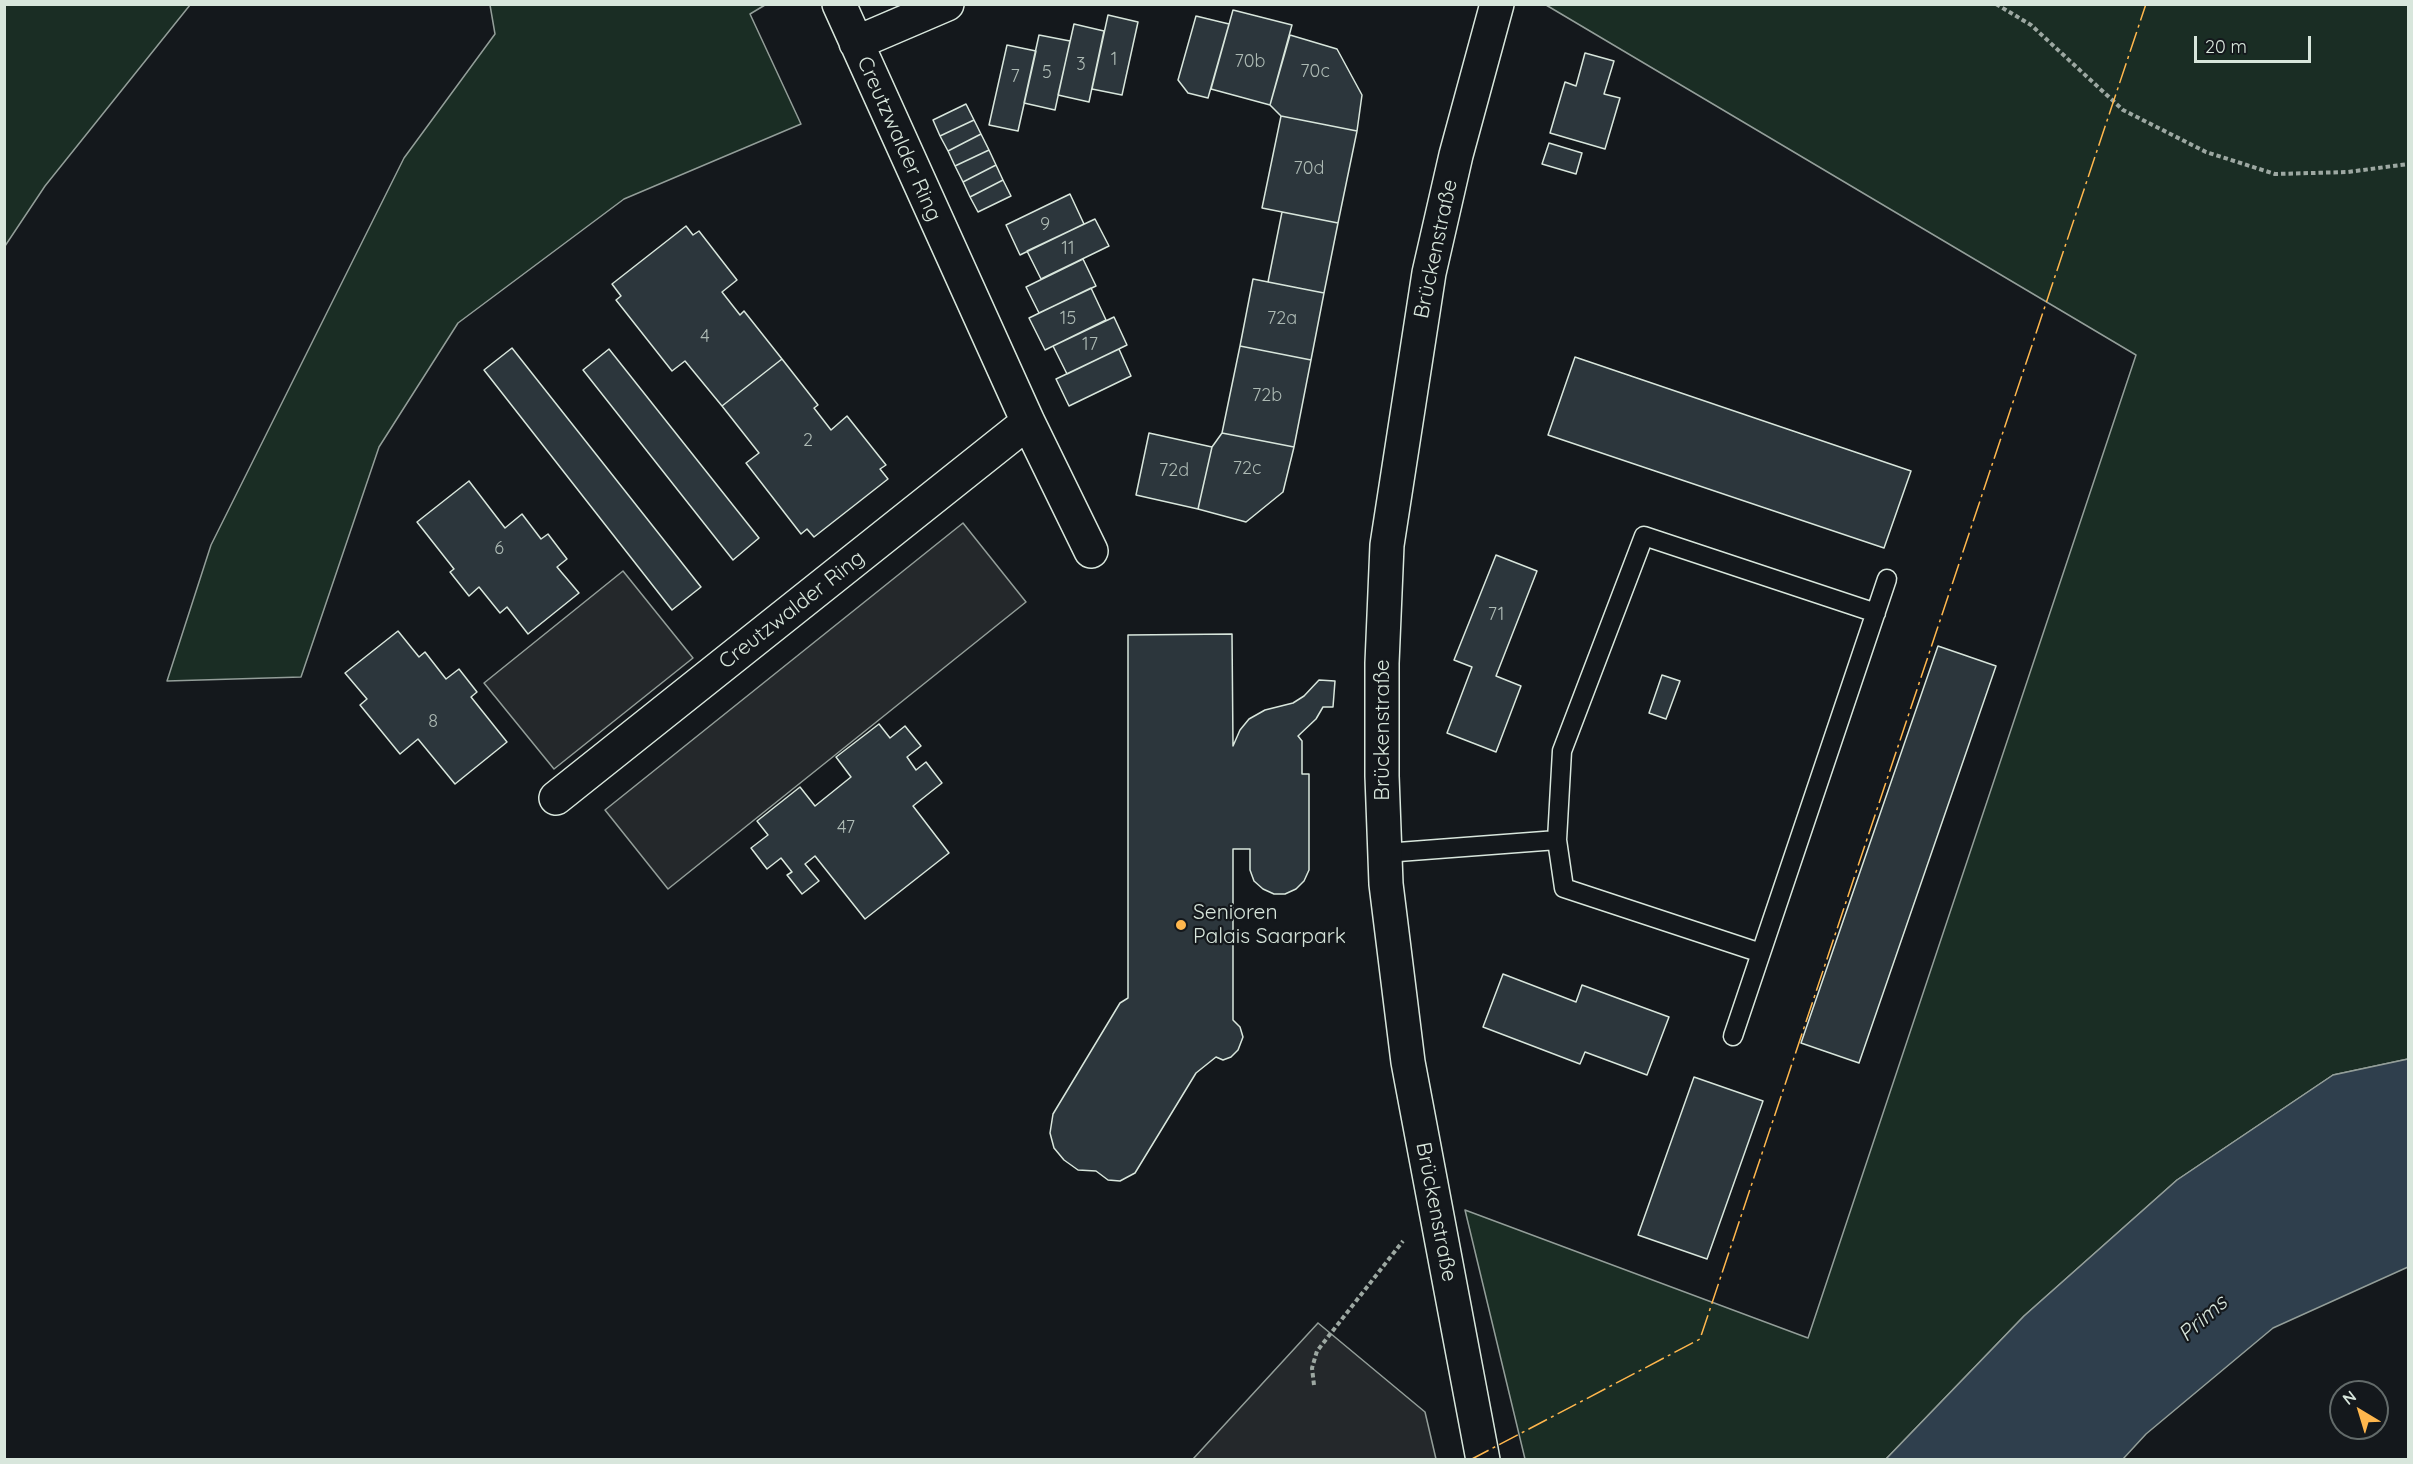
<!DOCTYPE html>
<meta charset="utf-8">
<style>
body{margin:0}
#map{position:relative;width:2413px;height:1464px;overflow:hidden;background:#14181c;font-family:Quicksand,sans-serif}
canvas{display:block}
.frame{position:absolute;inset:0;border:6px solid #d8e6dc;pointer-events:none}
.north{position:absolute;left:2329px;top:1380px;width:60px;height:60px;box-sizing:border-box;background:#14181c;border:2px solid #626a69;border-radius:50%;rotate:322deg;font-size:16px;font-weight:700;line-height:24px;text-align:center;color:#d8e6dc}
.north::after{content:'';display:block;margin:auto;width:21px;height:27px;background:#ffb74d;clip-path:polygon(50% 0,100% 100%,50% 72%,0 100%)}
.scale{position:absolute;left:2194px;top:36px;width:117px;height:27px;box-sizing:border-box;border:3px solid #d8e6dc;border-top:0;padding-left:8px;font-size:18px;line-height:21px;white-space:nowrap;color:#d8e6dc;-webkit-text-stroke:4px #14181c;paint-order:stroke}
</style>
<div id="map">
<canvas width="2413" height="1464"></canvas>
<div class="frame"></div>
<div class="north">N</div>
<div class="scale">20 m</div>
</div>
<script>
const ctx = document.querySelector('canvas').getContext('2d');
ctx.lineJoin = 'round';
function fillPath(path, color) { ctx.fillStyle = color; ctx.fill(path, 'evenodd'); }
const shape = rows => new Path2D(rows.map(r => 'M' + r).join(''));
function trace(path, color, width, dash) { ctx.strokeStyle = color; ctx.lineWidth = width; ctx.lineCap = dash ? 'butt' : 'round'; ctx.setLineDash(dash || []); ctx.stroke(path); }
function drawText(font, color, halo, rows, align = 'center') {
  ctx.font = font + ' Quicksand,sans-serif'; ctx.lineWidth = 4.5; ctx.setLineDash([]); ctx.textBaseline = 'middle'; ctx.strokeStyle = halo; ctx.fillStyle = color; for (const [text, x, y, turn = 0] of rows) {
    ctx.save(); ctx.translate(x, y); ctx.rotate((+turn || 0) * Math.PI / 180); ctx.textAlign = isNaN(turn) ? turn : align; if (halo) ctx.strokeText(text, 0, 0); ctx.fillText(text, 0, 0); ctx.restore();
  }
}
const green = shape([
 [5,4,190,5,45,186,5,246,5,4],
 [490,5,765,5,750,14,801,124,624,199,458,323,379,447,301,677,167,681,211,545,404,158,495,34,490,5],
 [1546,5,2408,5,2408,1059,2333,1075,2177,1180,2024,1316,1886,1459,1525,1459,1465,1210,1808,1338,2136,355,1546,5]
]);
fillPath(green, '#1a2d24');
trace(green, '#939e99', 1.5);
const parking = shape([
 [963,523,1026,602,668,889,605,810,963,523],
 [623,571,693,658,554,769,484,683,623,571],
 [1318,1323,1425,1412,1436,1459,1193,1459,1318,1323]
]);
fillPath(parking, '#24282b');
trace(parking, '#939e99', 1.5);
const water = shape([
 [2408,1059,2408,1267,2273,1328,2146,1434,2123,1459,1886,1459,2024,1316,2177,1180,2333,1075,2408,1059]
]);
fillPath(water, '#2f3f4d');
trace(water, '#939e99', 1.5);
const building = shape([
 [1233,10,1292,25,1270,105,1211,89,1233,10],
 [1108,15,1138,22,1122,95,1092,89,1108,15],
 [1196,16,1229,24,1208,98,1188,93,1178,80,1196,16],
 [1074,24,1104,31,1089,102,1058,95,1074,24],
 [1039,35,1070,41,1055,110,1024,103,1039,35],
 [1290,35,1337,49,1362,95,1357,131,1281,116,1270,105,1290,35],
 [1007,45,1036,51,1018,131,989,125,1007,45],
 [1585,53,1614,61,1604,94,1620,98,1605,149,1550,133,1565,82,1576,86,1585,53],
 [966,104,974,120,940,136,933,120,966,104],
 [1281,116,1357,131,1338,223,1262,208,1281,116],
 [974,120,981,134,948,151,940,136,974,120],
 [981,134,989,150,955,166,948,151,981,134],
 [1549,143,1582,153,1576,174,1542,164,1549,143],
 [989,150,996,165,963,182,955,166,989,150],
 [996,165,1003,180,970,197,963,182,996,165],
 [1003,180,1011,196,978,212,970,197,1003,180],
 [1070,194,1084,224,1020,255,1006,225,1070,194],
 [1282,212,1338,223,1324,293,1268,282,1282,212],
 [1095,219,1109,246,1041,279,1027,251,1095,219],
 [686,226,693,235,699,231,737,280,722,292,740,315,744,311,782,359,722,406,685,361,672,371,616,300,621,296,612,284,686,226],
 [1083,259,1096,286,1039,313,1026,287,1083,259],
 [1253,279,1324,293,1311,360,1240,346,1253,279],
 [1091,288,1106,320,1045,350,1029,318,1091,288],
 [1114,317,1127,345,1067,374,1053,346,1114,317],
 [1240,346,1311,360,1294,447,1222,433,1240,346],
 [512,348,701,587,672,610,484,370,512,348],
 [609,349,759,538,733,560,583,370,609,349],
 [1119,349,1131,376,1069,406,1056,379,1119,349],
 [1575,357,1911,471,1884,548,1548,435,1575,357],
 [782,359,818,405,814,408,831,430,847,416,886,465,880,469,888,479,814,537,807,529,801,534,746,463,759,453,722,406,782,359],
 [1149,433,1212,447,1198,509,1136,495,1149,433],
 [1222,433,1294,447,1283,492,1246,522,1198,509,1212,447,1222,433],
 [469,481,505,528,522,514,541,539,548,534,567,559,557,567,579,593,528,634,507,607,500,613,479,587,469,596,450,572,454,569,417,522,469,481],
 [1496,555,1537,571,1496,676,1521,686,1496,752,1447,733,1472,667,1454,660,1496,555],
 [398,631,419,657,425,652,446,679,459,669,477,692,471,697,507,742,455,784,418,739,400,754,360,705,367,699,345,673,398,631],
 [1232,634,1233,746,1240,730,1249,719,1265,710,1293,703,1304,696,1319,680,1335,681,1333,707,1323,707,1316,719,1298,736,1302,741,1302,774,1309,774,1309,870,1304,881,1296,889,1285,894,1274,894,1263,889,1254,881,1250,870,1250,849,1233,849,1233,1020,1240,1027,1243,1037,1238,1050,1231,1057,1223,1060,1216,1057,1196,1073,1135,1173,1120,1181,1108,1180,1096,1171,1078,1170,1064,1160,1054,1148,1050,1133,1053,1114,1120,1003,1128,998,1128,635,1232,634],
 [1938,646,1996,666,1859,1063,1801,1043,1938,646],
 [1662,675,1680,681,1666,719,1649,713,1662,675],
 [879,724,890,738,905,726,921,746,907,757,916,770,926,762,942,783,913,806,949,853,865,919,815,856,805,864,819,881,802,894,787,875,792,872,781,858,767,869,751,848,768,835,757,821,800,787,815,806,851,777,836,757,879,724],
 [1503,974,1576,1002,1582,985,1669,1017,1647,1075,1585,1052,1580,1064,1483,1027,1503,974],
 [1694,1077,1763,1101,1707,1259,1638,1235,1694,1077]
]);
fillPath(building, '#2c363c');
trace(building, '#d8e6dc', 1.5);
const lane = shape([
 [1385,853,1557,840],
 [1761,953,1564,888,1557,840,1562,751,1644,536,1876,613],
 [1733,1036,1887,579]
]);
const street = shape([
 [839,4,1028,422,1091,551],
 [856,43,947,4],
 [556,798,1028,422],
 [1483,1460,1408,1062,1386,884,1382,776,1382,663,1387,545,1429,273,1456,155,1497,4]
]);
trace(lane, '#d8e6dc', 21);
trace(street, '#d8e6dc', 36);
trace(shape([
 [1996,4,2031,25,2123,110,2206,152,2275,174,2348,172,2408,164],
 [1314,1385,1312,1368,1317,1351,1403,1241]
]), '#9da8a2', 4, [4.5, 3]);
trace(lane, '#14181c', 18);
trace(street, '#14181c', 33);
trace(shape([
 [1470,1460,1700,1339,2146,4]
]), '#ffb74d', 1.5, [21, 4.5, 3, 4.5]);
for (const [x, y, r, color] of [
 [1181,925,6,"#ffb74d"]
]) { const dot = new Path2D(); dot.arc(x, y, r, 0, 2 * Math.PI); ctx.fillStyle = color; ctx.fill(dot); trace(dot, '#14181c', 2); }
drawText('18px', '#adbab4', null, [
 ["1",1114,60],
 ["70b",1250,62],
 ["3",1081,65],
 ["70c",1315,72],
 ["5",1047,73],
 ["7",1015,77],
 ["70d",1309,169],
 ["9",1045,225],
 ["11",1068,249],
 ["15",1068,319],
 ["72a",1282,319],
 ["4",705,337],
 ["17",1090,345],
 ["72b",1267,396],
 ["2",808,441],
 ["72c",1247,469],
 ["72d",1174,471],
 ["6",499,549],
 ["71",1496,615],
 ["8",433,722],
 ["47",846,828]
]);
drawText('21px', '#d8e6dc', '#14181c', [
 ["Creutzwalder Ring",899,139,66],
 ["Brückenstraße",1436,249,-78],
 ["Creutzwalder Ring",792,610,-38],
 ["Brückenstraße",1383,730,-90],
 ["Brückenstraße",1436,1212,79]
]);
drawText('21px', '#d8e6dc', '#14181c', [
 ["Senioren",1193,913],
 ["Palais Saarpark",1193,937]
], 'left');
drawText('italic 22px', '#d8e6dc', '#14181c', [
 ["Prims",2203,1319,-42]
]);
</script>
